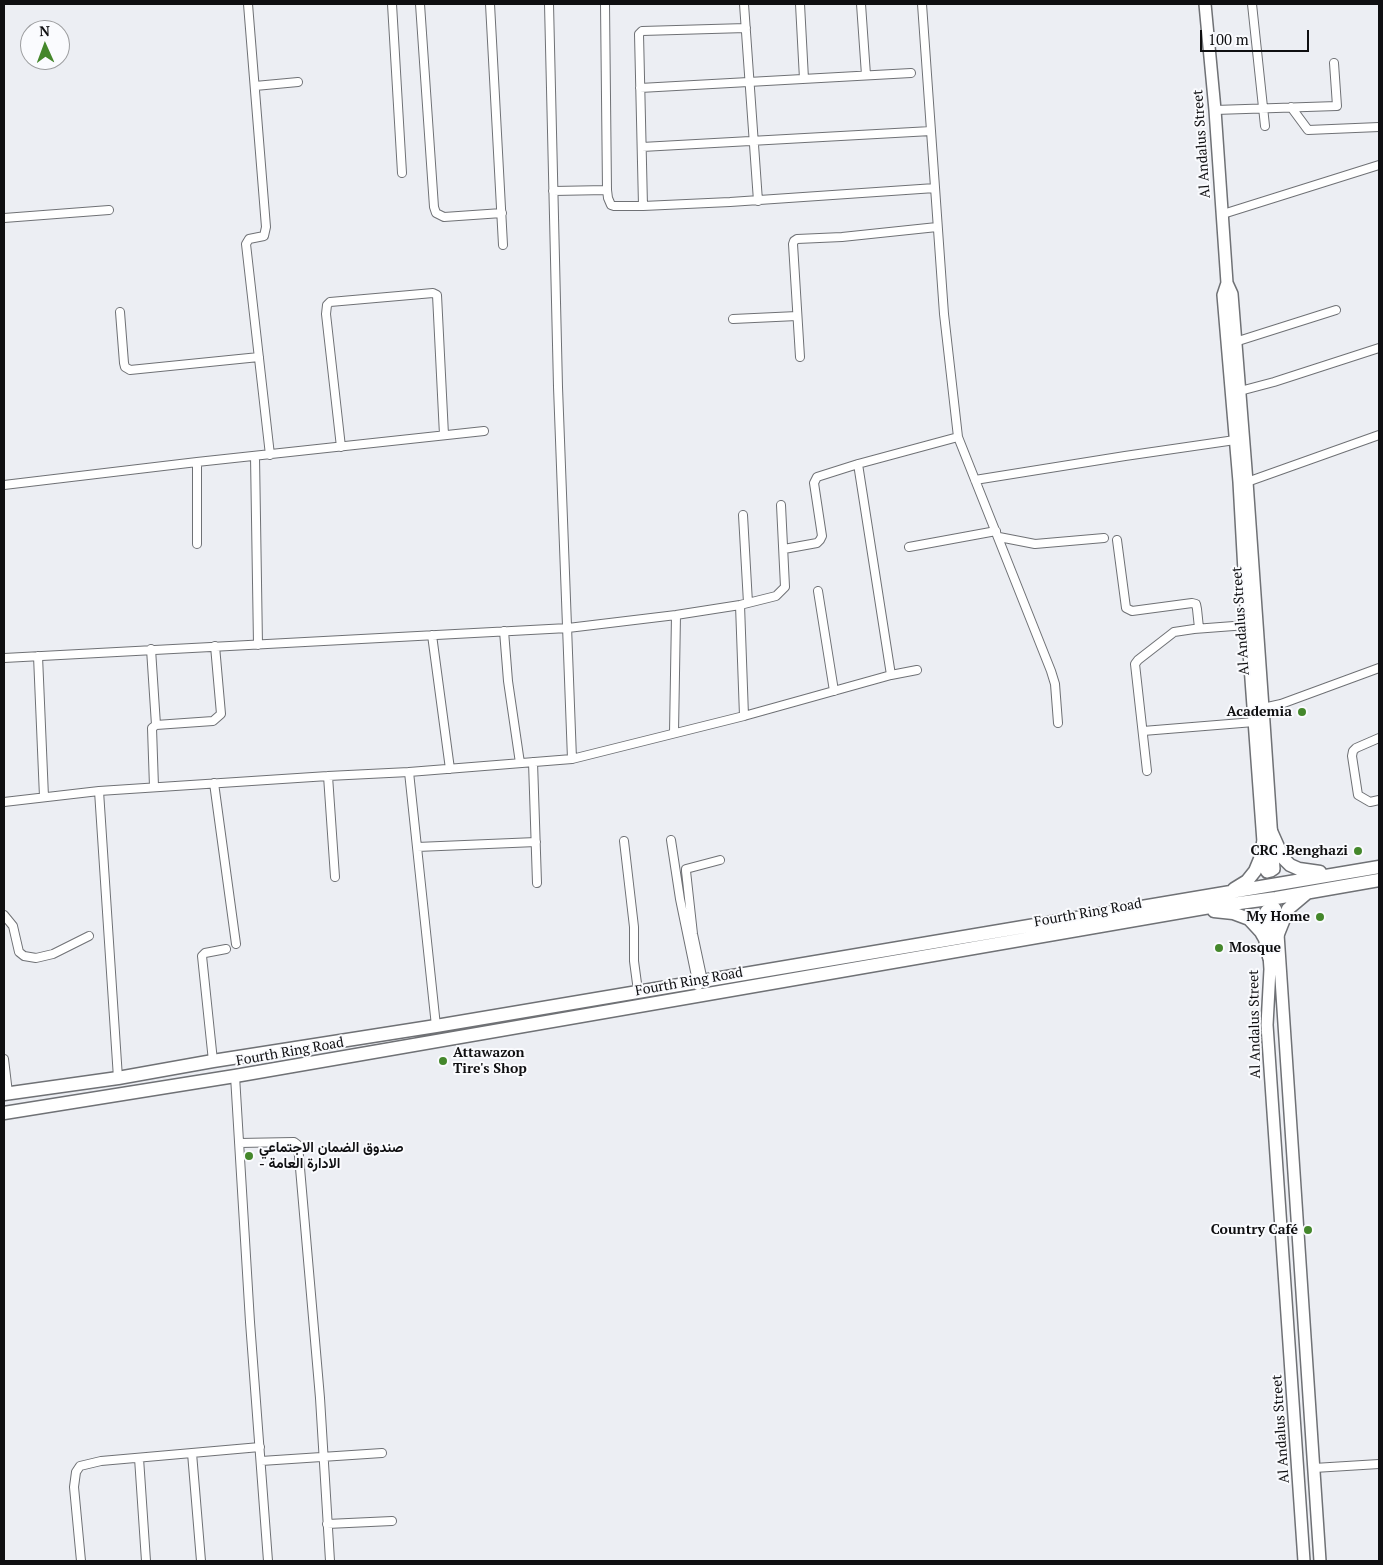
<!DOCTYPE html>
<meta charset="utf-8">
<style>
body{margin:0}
#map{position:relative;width:1383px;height:1565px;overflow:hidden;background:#eceef3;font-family:"PT Serif",serif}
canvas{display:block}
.frame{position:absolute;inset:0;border:5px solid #0f0f11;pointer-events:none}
.north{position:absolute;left:20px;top:20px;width:50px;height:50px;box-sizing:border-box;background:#fafbfe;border:1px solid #9c9d9f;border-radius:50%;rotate:358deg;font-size:14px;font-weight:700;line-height:20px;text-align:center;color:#0f0f11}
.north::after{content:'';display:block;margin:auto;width:18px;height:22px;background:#44872b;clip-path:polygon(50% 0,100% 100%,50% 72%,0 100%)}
.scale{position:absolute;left:1200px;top:30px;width:109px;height:22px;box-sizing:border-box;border:2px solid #0f0f11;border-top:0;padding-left:6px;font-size:15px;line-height:18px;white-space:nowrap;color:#0f0f11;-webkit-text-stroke:4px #fafbfe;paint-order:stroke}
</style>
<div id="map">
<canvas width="1383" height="1565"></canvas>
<div class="frame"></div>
<div class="north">N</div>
<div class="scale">100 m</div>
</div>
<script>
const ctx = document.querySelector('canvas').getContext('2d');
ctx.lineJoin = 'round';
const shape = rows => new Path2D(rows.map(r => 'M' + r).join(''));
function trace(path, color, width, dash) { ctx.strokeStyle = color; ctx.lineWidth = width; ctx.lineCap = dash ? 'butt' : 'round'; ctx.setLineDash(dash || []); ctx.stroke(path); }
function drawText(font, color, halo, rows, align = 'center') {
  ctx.font = font + ' "PT Serif",Vazirmatn,serif'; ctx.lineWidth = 4; ctx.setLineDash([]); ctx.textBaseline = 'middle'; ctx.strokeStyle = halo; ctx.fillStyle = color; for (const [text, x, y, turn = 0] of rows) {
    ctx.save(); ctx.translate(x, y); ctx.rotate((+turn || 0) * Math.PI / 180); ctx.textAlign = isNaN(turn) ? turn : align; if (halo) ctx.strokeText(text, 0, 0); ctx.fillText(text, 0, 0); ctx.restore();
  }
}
const street = shape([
 [248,4,266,227,264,236,249,239,246,244,270,455],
 [392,4,402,173],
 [420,4,434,207,436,213,444,217,502,213],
 [490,4,503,245],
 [549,4,558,387,572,759],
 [605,4,607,190,608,198,611,205,614,206,643,206,730,202,935,188],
 [744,4,758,201],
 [800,4,804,79],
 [861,4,866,75],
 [922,4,944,314,958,437,1051,671,1055,684,1058,723],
 [1252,4,1265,126],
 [255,86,298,82],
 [640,88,911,73],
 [1291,107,1308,130,1379,127],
 [1215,110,1337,106,1334,63],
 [642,147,931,131],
 [553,191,607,190],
 [643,206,639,34,642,31,746,28],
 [1223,214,1379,165],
 [4,218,109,210],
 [120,312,124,363,125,367,130,370,259,357],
 [733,319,797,316],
 [1235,342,1336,310],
 [800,357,793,244,794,241,797,239,842,237,937,227],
 [1240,391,1274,382,1379,348],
 [341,447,326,314,327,305,330,302,433,293,437,295,444,435],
 [255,456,258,645],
 [197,462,197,544],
 [858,464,891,675],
 [975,480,1125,456,1235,440],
 [1247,482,1379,435],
 [4,485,197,462,484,431],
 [743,515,748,603],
 [999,537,1035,544,1104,538],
 [1117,540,1126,608,1132,611,1192,603,1196,604,1197,609,1199,628],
 [909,547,996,531],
 [784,549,817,543,820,540,822,536,814,483,817,477,858,464,958,437],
 [818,591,834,691],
 [740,605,744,716],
 [504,631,508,681,520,763],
 [432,635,450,769],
 [151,649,156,725],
 [38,656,44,797],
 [4,658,568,628,676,615,740,605,776,596,785,587,781,505],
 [1263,708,1281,704,1379,668],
 [1143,731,1254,722],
 [674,733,676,615],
 [1379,738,1356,748,1353,751,1352,756,1358,795,1370,802,1379,800],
 [533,762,537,883],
 [1147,771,1135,664,1138,660,1174,632,1194,629,1247,625],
 [409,772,436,1026],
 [328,776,335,877],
 [214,783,236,944],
 [154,787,152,728,156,725,213,721,221,714,215,646],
 [99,791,118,1078],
 [4,802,99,791,328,776,409,772,572,759,744,716,891,675,917,670],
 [671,840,680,899,698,986],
 [624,841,634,927,634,961,638,991],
 [417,847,536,842],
 [4,915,13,926,19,952,24,956,36,958,53,954,89,936],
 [703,981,693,934,686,871,686,869,720,860],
 [4,1059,8,1093],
 [213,1061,202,956,205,953,226,949],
 [235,1076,250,1322,268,1561],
 [239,1143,294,1142,298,1145,320,1398,330,1561],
 [192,1453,201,1561],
 [139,1458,146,1561],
 [261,1461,382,1453],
 [1314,1468,1379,1464],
 [327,1524,392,1521],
 [81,1561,74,1487,76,1472,80,1466,101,1461,260,1447]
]);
const secondary = shape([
 [1205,4,1215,110,1227,283,1223,295,1239,482,1247,625,1265,869,1267,872,1271,871,1274,869,1263,708,1247,482,1232,294,1227,283],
 [1304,1561,1267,1025,1270,969,1266,911,1271,907,1275,908,1276,910,1278,934,1320,1561]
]);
const primary = shape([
 [1271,831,1283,858,1290,865,1299,869,1320,872],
 [1234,889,1247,881,1255,871,1260,859,1263,843],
 [1214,911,1233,913,1249,919,1261,932,1265,939,1269,957],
 [1278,934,1288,909,1307,893],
 [4,1094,118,1078,213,1061,436,1026,1379,867],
 [4,1113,235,1076,1210,907,1276,898,1379,880]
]);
trace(street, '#6f7175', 10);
trace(secondary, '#6f7175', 14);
trace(primary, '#6f7175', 15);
trace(street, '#fff', 8);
trace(secondary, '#fff', 11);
trace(primary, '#fff', 12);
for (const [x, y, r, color] of [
 [1302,712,5,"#44872b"],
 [1358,851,5,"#44872b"],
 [1320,917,5,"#44872b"],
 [1219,948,5,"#44872b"],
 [443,1061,5,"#44872b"],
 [249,1156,5,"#44872b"],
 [1308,1230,5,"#44872b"]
]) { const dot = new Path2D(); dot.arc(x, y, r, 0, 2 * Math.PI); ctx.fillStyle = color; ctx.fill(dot); trace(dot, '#fafbfe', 2); }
drawText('14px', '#0f0f11', '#fafbfe', [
 ["Al Andalus Street",1202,144,-94],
 ["Al Andalus Street",1241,621,-94],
 ["Fourth Ring Road",1088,913,-10],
 ["Fourth Ring Road",689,982,-10],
 ["Al Andalus Street",1255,1024,-91],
 ["Fourth Ring Road",290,1052,-10],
 ["Al Andalus Street",1281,1429,-94]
]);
drawText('bold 14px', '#0f0f11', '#fafbfe', [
 ["Academia",1292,712],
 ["CRC .Benghazi",1348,851],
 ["My Home",1310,917],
 ["Mosque",1229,948,"left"],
 ["Attawazon",453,1053,"left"],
 ["Tire's Shop",453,1069,"left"],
 ["صندوق الضمان الاجتماعي",259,1148,"left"],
 ["- الادارة العامة",259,1164,"left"],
 ["Country Café",1298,1230]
], 'right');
</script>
